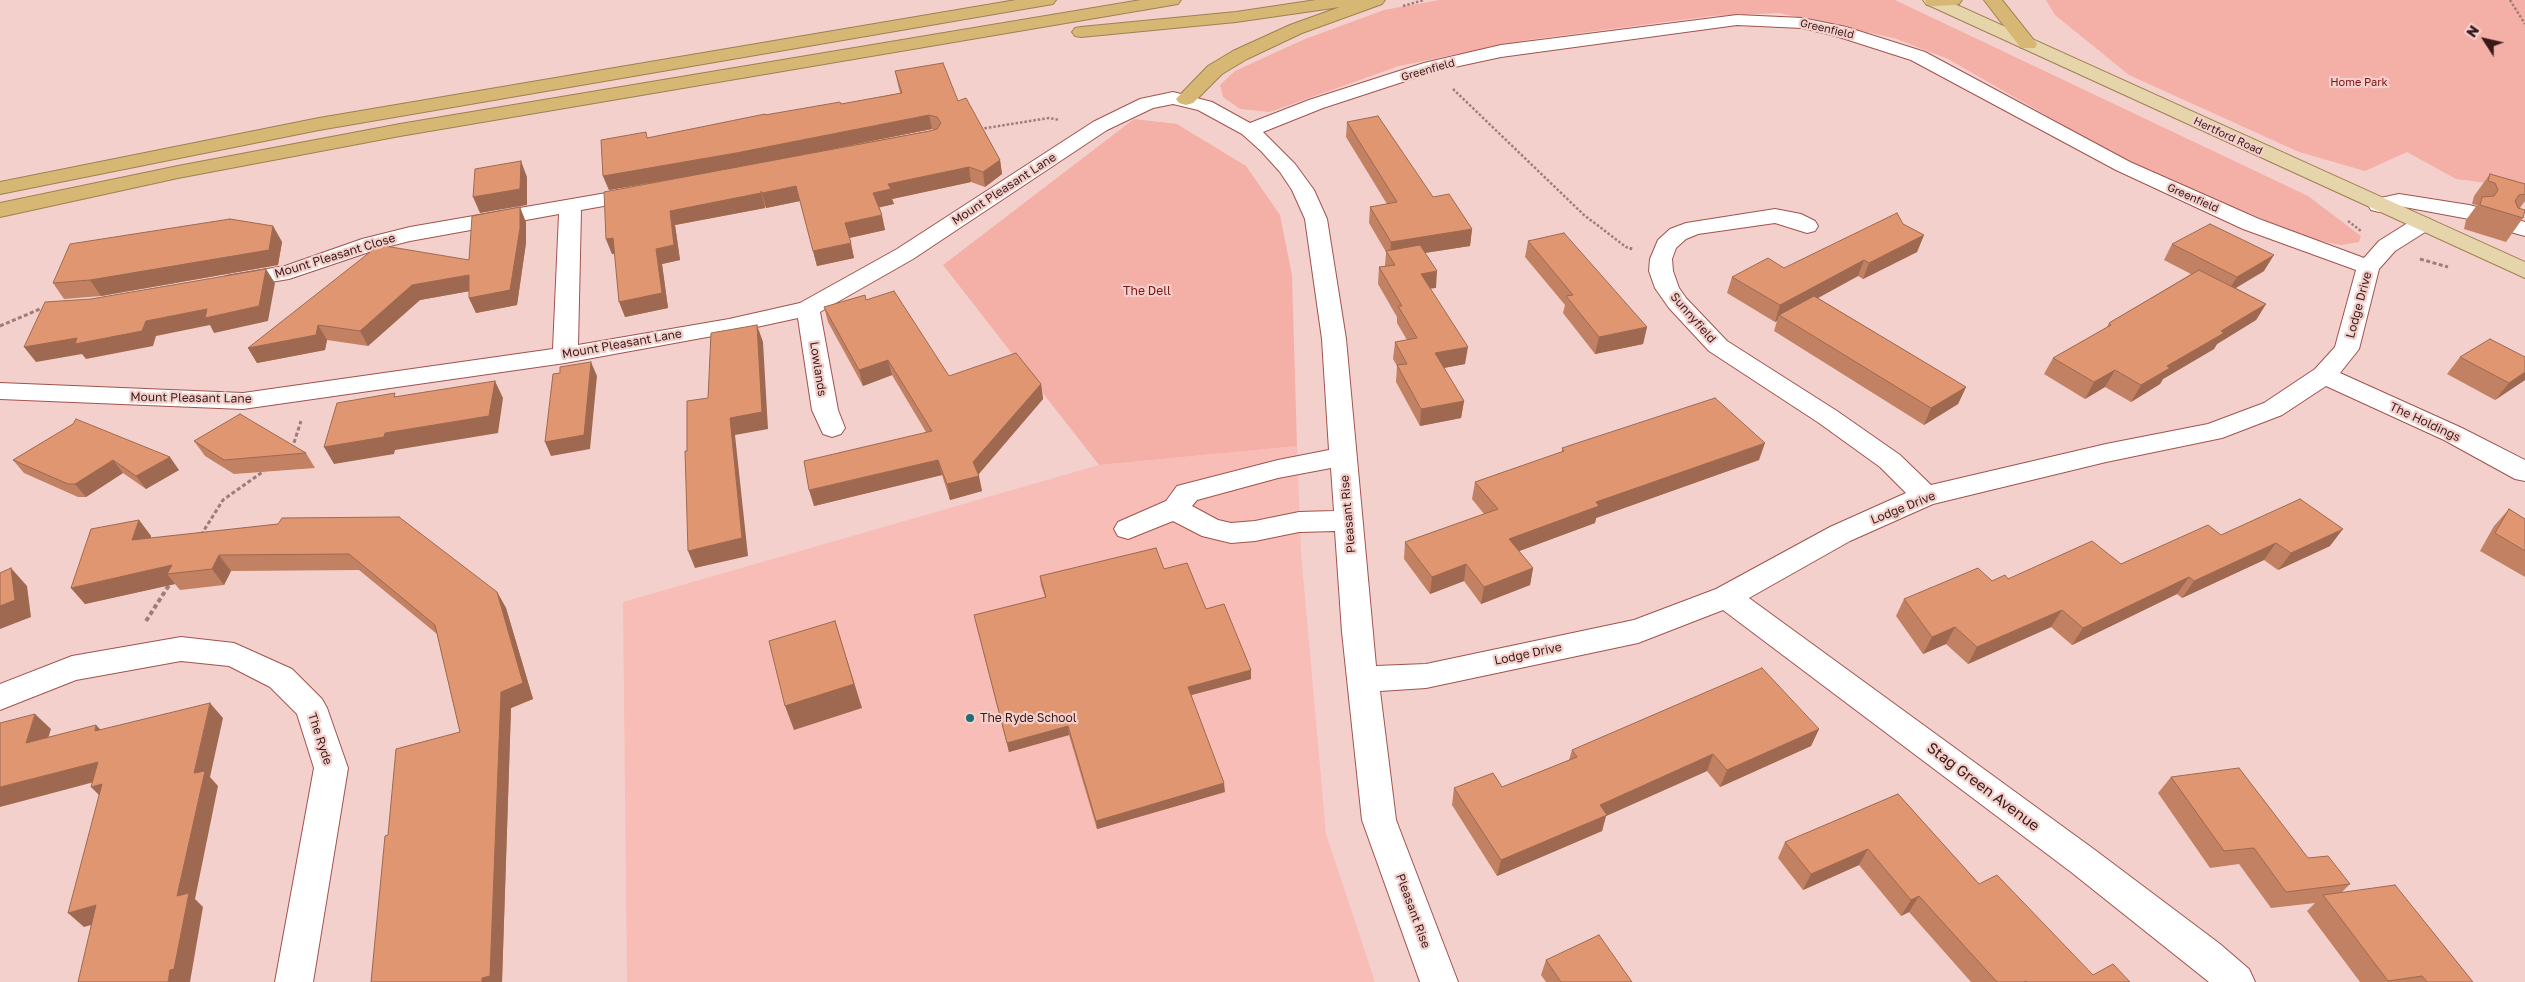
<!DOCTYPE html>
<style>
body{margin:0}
#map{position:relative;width:2525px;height:982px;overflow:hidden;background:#f4d0cc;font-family:"Golos Text",sans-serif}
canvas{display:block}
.north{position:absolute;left:2460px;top:15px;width:50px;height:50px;-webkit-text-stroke:4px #f4d0cc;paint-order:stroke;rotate:305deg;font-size:14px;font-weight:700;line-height:20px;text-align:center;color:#3a1a17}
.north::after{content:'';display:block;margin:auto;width:18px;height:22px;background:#3a1a17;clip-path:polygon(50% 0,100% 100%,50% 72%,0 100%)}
</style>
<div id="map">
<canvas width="2525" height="982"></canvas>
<div class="north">N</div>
</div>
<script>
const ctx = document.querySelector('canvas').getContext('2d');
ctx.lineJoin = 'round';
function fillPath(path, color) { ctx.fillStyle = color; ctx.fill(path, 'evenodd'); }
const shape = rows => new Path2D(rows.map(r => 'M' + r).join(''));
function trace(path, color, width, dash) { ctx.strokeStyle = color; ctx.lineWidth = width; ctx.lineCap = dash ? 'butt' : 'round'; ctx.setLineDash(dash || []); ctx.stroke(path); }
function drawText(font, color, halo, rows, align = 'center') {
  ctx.font = font + ' "Golos Text",sans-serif'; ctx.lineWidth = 4.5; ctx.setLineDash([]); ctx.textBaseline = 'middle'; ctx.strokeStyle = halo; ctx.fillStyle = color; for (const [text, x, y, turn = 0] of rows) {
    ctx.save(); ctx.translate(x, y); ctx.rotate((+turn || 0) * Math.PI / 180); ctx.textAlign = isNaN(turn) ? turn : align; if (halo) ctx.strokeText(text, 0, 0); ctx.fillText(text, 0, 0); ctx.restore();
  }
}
fillPath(shape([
 [1297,446,1301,552,1326,834,1375,982,627,982,623,602,1099,465]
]), '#f7bdb6');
fillPath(shape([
 [1439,0,1895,0,2308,196,2361,236,2359,242,2341,245,2310,239,2129,163,1948,59,1894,38,1779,13,1712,16,1527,40,1399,66,1270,112,1240,109,1223,97,1220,85,1235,71,1305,39,1384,10],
 [2046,0,2525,0,2525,191,2504,185,2456,179,2407,152,2365,171,2299,152,2129,75,2055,15],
 [1134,119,1177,124,1246,166,1280,215,1292,275,1297,446,1099,465,943,265]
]), '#f4afa7');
const minor = shape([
 [1737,15,1802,18,1846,27,1925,52,2130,162,2259,219,2364,258,2379,241,2414,219,2422,217,2430,219,2433,224,2430,229,2395,251,2379,269,2359,349,2340,373,2462,428,2525,460,2525,481,2515,479,2444,440,2326,386,2282,415,2222,438,2106,462,1933,504,1850,541,1749,598,2095,850,2220,944,2249,969,2255,982,2209,982,2071,872,1723,610,1638,643,1426,688,1380,691,1396,820,1458,982,1420,982,1362,820,1342,632,1335,531,1299,532,1255,541,1231,543,1202,536,1173,521,1128,539,1118,536,1114,529,1118,522,1166,501,1177,486,1278,460,1329,450,1322,339,1305,219,1292,190,1280,172,1261,151,1242,134,1198,110,1173,104,1153,108,1107,130,913,259,820,312,838,410,845,428,841,434,832,437,823,434,812,410,798,318,729,333,565,363,243,409,0,399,0,383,243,393,553,349,559,214,410,241,378,249,289,279,234,288,226,286,222,281,226,276,285,266,362,239,410,227,641,187,649,188,652,193,649,198,581,210,578,345,729,319,800,303,897,249,1093,122,1140,99,1173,92,1212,102,1250,123,1309,100,1424,63,1501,45,1737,15],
 [1737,25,1802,28,1836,36,1911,60,2116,170,2243,229,2356,270,2335,347,2315,369,2264,403,2208,424,2106,444,1931,485,1900,455,1837,411,1727,341,1686,298,1679,288,1673,271,1672,259,1676,248,1686,239,1698,234,1775,223,1807,233,1815,231,1818,226,1815,221,1801,214,1775,209,1686,223,1670,229,1658,240,1650,259,1649,271,1655,288,1669,308,1709,351,1819,423,1880,467,1906,493,1830,527,1716,589,1634,620,1426,664,1376,666,1346,339,1327,219,1314,190,1295,164,1263,132,1323,108,1436,71,1501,57,1737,25],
 [1331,468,1334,511,1299,512,1255,521,1231,523,1218,520,1192,506,1197,500,1278,478,1331,468],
 [2399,194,2469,205,2477,207,2480,212,2477,217,2469,219,2399,206,2379,212,2371,210,2368,205,2371,200,2399,194],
 [2511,218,2525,222,2525,236,2503,230,2500,225,2503,220,2511,218],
 [181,637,234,643,292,669,322,699,327,708,348,768,313,982,275,982,314,768,297,714,270,687,229,666,181,661,76,680,0,710,0,684,72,656,181,637]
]);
const major = shape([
 [1923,0,1946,0,2525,262,2525,278,1926,4,1923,0]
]);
const highway = shape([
 [1016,0,1056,0,1053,4,1047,5,319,130,0,194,0,182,319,118,1016,0],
 [1141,0,1181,0,1178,4,1172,5,400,136,178,178,0,217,0,203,178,166,400,124,1141,0],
 [1316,0,1385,0,1382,4,1302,33,1247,59,1222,74,1193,103,1186,105,1179,103,1176,99,1208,66,1233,51,1290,25,1340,7,1236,22,1081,37,1075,36,1072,32,1075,28,1081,27,1236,12,1316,0],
 [1925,0,1962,0,1959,4,1953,5,1933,6,1927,5,1925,0],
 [1984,0,2002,0,2037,44,2035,48,2021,48,1984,0]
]);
trace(minor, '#a1534d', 2);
trace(major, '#9f8053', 2);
trace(highway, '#9f8053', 2);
trace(shape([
 [2510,0,2525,24],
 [1403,6,1424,0],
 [1453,89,1584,215,1626,247,1632,249],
 [980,129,1049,118,1060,120],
 [2348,221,2361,231]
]), '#9e7c78', 2.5, [2.5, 2]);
trace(shape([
 [1630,248,1632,249],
 [2420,259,2448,267],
 [0,326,40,309],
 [292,449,301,421],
 [201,535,223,500,264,471]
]), '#9e7c78', 3, [4, 2.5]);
trace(shape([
 [146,621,171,582]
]), '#9e7c78', 4, [4.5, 3]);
fillPath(minor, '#fff');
fillPath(major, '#e6d4ab');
fillPath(highway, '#d6b773');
fillPath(shape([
 [895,71,958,101,1000,160,1002,174,985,187,971,182,892,199,894,204,879,207,885,230,849,238,854,258,817,266,800,201,766,208,765,205,765,208,675,225,680,260,662,264,668,308,625,317,615,253,612,254,606,239,675,179,609,190,603,176,648,138,765,115,841,104,900,93,898,85],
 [932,129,933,130,831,149],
 [1347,122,1433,197,1472,229,1470,246,1425,253,1436,288,1430,288,1465,364,1444,368,1464,401,1461,418,1420,426,1396,382,1397,366,1393,359,1395,342,1407,340,1397,323,1397,317,1378,284,1379,267,1385,266,1386,252,1369,223,1370,207,1387,204,1346,137],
 [2490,174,2525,184,2525,201,2520,208,2523,218,2506,242,2464,229,2466,220,2477,205,2472,204,2474,196],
 [526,222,526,243,517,305,476,313,469,298,469,291,420,300,368,346,327,340,325,350,257,363,248,348,469,260],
 [1903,224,1924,235,1917,252,1863,279,1858,276,1818,298,1966,387,1958,404,1924,425,1774,331,1777,321,1775,322,1727,293,1732,277,1784,268],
 [273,226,282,242,278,265,101,296,64,299,53,283],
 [1528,241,1647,327,1643,344,1595,354,1563,313,1565,305,1525,257],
 [2172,244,2264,271,2236,288,2266,304,2256,320,2217,344,2214,349,2163,379,2160,384,2131,402,2105,387,2085,399,2044,374,2053,358,2107,327,2109,323,2191,274,2164,260],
 [866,300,949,376,1041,384,1043,399,978,475,982,491,950,500,942,475,814,506,926,432,892,375,863,386,828,322,824,307],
 [2460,357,2525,380,2495,400,2447,374],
 [73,424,179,470,146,489,123,473,86,497,78,497,24,473,13,460],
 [194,441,306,453,315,468,234,474,205,456],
 [1562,448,1759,460,1596,518,1595,523,1519,551,1533,568,1530,585,1481,604,1464,581,1430,594,1404,559,1405,542,1484,514,1472,499,1475,482,1562,452],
 [2509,509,2525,519,2525,577,2480,551,2494,526],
 [139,520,151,536,151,538,278,524,497,592,506,608,533,699,511,708,502,982,371,982,388,835,460,732,437,634,359,570,231,571,224,585,180,590,175,584,85,604,71,588],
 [2221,535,2330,546,2278,570,2264,560,2182,598,2177,594,2072,645,2051,627,1968,664,1946,644,1923,654,1896,616,1904,599,1992,581,2121,564],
 [1164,569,1206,609,1251,679,1191,695,1225,792,1097,829,1069,735,1009,752,976,623,1045,597,1041,585,1040,576],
 [1819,729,1811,746,1720,787,1707,771,1606,816,1602,831,1497,876,1452,805,1454,788,1502,787,1569,760,1572,750],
 [2171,777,2308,858,2350,884,2342,892,2473,982,2360,982,2307,911,2315,903,2271,908,2239,864,2210,868,2158,793],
 [1898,794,1979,884,2093,975,2130,982,1971,982,1909,912,1901,916,1859,865,1803,890,1778,858,1785,842],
 [1546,960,1632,982,1546,982,1541,975]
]), '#c28162');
fillPath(shape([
 [929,115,932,129,741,167,609,190,603,176],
 [1000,160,1002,174,985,187,983,172],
 [521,161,527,177,527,205,480,213,473,197],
 [969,167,971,182,892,199,894,204,877,208,873,193,888,184],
 [796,186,800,201,766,208,762,193],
 [761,191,765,208,675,225,680,260,662,264,668,308,625,317,619,302,656,249,670,211],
 [520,207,526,222,526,243,517,305,476,313,469,298],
 [882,215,885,230,849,238,845,223],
 [273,226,282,242,278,265,101,296,90,280],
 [1472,229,1470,246,1391,258,1390,257,1391,242],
 [1924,235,1917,252,1863,279,1869,263],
 [613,238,619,253,612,254,606,239],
 [851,243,854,258,817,266,813,251],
 [2274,255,2264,271,2227,293,2237,277],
 [1864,260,1858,276,1783,317,1779,315,1777,321,1775,322,1780,305],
 [266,269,275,283,268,321,214,333,210,325,156,336,153,346,86,359,82,354,36,362,24,347],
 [1437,271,1436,288,1419,290,1421,274],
 [469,275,476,290,420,300,368,346,360,331,412,285],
 [2266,304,2256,320,2217,344,2214,349,2163,379,2160,384,2131,402,2141,385,2167,366,2221,331],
 [318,325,327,340,325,350,257,363,248,348],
 [757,325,763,342,768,429,735,435,748,556,695,568,688,551,730,418],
 [1647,327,1643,344,1595,354,1599,337],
 [1468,347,1465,364,1433,370,1435,353],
 [888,360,892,375,863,386,859,370],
 [591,362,597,376,590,449,551,456,545,442],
 [2115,370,2105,387,2085,399,2094,382],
 [2525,372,2525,380,2495,400,2509,383],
 [495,381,503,398,498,433,395,450,394,454,334,464,324,447,385,433],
 [1041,384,1043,399,977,476,979,476,982,491,950,500,947,484,973,462],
 [1966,387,1958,404,1924,425,1931,408],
 [1464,401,1461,418,1420,426,1421,409],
 [1765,443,1759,460,1596,518,1595,523,1506,556,1509,539,1596,502],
 [170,457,179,470,146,489,136,476],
 [113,460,123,473,86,497,75,484],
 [938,460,942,475,814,506,809,490],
 [139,520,151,536,145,556,132,540],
 [2343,529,2330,546,2278,570,2291,553],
 [2276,543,2264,560,2182,598,2194,581],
 [219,555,231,571,224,585,212,569],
 [1466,564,1464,581,1430,594,1432,577],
 [172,565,167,574,175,584,85,604,71,588],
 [11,568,27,586,31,617,0,629,0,606],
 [1533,568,1530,585,1481,604,1484,587],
 [2189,577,2177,594,2072,645,2083,628],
 [497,592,506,608,533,699,511,708,502,982,482,982],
 [2062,610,2051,627,1968,664,1977,647],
 [835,621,862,708,794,730,785,706],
 [1955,627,1946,644,1923,654,1932,637],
 [1251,670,1251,679,1188,696,1188,687],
 [210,703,223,718,210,777,218,786,195,899,203,907,190,982,168,982,177,896,194,773],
 [35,714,51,729,42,758,26,743],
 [96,725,111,740,95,731],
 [1068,726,1069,735,1009,752,1007,743],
 [1819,729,1811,746,1720,787,1727,770],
 [1713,754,1707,771,1606,816,1602,831,1497,876,1501,860,1600,805],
 [98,762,113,777,0,807,0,787],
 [1224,783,1225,792,1097,829,1096,821],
 [102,784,106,802,91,787],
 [1868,849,1859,865,1803,890,1811,874],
 [1919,896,1909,912,1901,916,1911,900],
 [96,905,112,919,84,927,68,913]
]), '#9e6950');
const building = shape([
 [943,63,958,101,966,98,1000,160,983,172,969,167,888,184,891,189,873,193,882,215,845,223,851,243,813,251,796,186,762,193,761,191,761,193,670,211,674,245,656,249,662,293,619,302,613,238,606,239,604,192,930,131,937,129,941,123,937,117,929,115,736,153,603,176,601,140,646,132,647,138,765,114,765,115,840,102,841,104,902,93,895,71,943,63],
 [1378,116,1433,197,1449,194,1472,229,1391,242,1370,207,1397,202,1347,122,1378,116],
 [521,161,520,189,473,197,475,169,521,161],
 [2490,174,2525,184,2525,194,2519,195,2515,201,2518,208,2525,210,2523,218,2480,205,2482,197,2494,196,2498,190,2495,183,2488,181,2490,174],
 [520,207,520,228,510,290,469,298,469,275,412,285,360,331,318,325,316,335,248,348,379,245,469,260,472,216,520,207],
 [1897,213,1903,224,1924,235,1869,263,1864,260,1780,305,1732,277,1768,258,1784,268,1897,213],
 [230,219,273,226,269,250,90,280,53,283,70,244,230,219],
 [2210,224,2274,255,2237,277,2172,244,2210,224],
 [1564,233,1647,327,1599,337,1566,296,1573,295,1528,241,1564,233],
 [1420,245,1437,271,1421,274,1468,347,1435,353,1464,401,1421,409,1397,365,1407,364,1395,342,1417,338,1398,306,1402,306,1379,267,1395,265,1386,251,1420,245],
 [266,269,259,306,205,318,207,309,146,321,142,331,75,344,77,338,24,347,45,302,91,299,266,269],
 [2199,270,2266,304,2221,331,2224,333,2167,366,2170,368,2141,385,2115,370,2094,382,2053,358,2111,325,2109,323,2199,270],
 [894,291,949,376,1016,353,1041,384,973,462,979,476,947,484,938,460,809,490,804,461,932,431,888,360,859,370,824,307,865,295,866,300,894,291],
 [1814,296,1966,387,1931,408,1779,315,1814,296],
 [757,325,762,412,730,418,742,538,688,551,685,451,687,451,687,401,708,398,711,333,757,325],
 [2490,339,2525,357,2525,372,2509,383,2460,357,2490,339],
 [591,362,584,435,545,442,553,374,560,373,560,367,591,362],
 [495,381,489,416,385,433,384,437,324,447,337,403,395,393,394,397,495,381],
 [1715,398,1765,443,1596,502,1599,506,1509,539,1533,568,1484,587,1466,564,1432,577,1405,542,1498,509,1475,482,1564,451,1562,448,1715,398],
 [240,414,306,453,224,460,194,441,240,414],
 [76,419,170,457,136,476,113,460,75,484,68,484,13,460,73,424,76,419],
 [2300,499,2343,529,2291,553,2276,543,2194,581,2189,577,2083,628,2062,610,1977,647,1955,627,1932,637,1904,599,1978,568,1992,581,2005,575,2008,579,2092,541,2121,564,2208,525,2221,535,2300,499],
 [2509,509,2525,519,2525,551,2495,533,2509,509],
 [399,517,497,592,523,683,501,692,490,976,482,978,482,982,371,982,385,836,388,835,396,749,460,732,435,625,349,554,219,555,212,569,167,574,172,565,71,588,91,529,139,520,132,540,278,524,282,518,399,517],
 [1156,548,1164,569,1187,563,1206,609,1224,604,1251,670,1188,687,1224,783,1096,821,1068,726,1007,743,974,615,1046,597,1040,576,1156,548],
 [11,568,15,600,0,606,0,573,11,568],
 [835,621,854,684,785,706,769,641,835,621],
 [1762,668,1819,729,1727,770,1713,754,1600,805,1607,815,1501,860,1454,788,1493,773,1502,787,1577,757,1572,750,1762,668],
 [210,703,194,773,205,771,177,896,189,893,174,969,170,970,168,982,78,982,96,905,68,913,102,784,91,787,98,762,0,787,0,723,35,714,26,743,96,725,95,731,210,703],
 [2239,768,2308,858,2328,856,2350,884,2286,892,2254,848,2224,851,2171,777,2239,768],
 [1898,794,1979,884,1997,875,2093,975,2113,964,2130,982,2027,982,2026,981,2024,982,1997,982,1919,896,1911,900,1868,849,1811,874,1785,842,1898,794],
 [2395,885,2473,982,2427,982,2422,976,2388,981,2323,895,2395,885],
 [1599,935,1632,982,1561,982,1546,960,1599,935]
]);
fillPath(building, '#e19672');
trace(building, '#9e6950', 1);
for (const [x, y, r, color] of [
 [970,718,5,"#226c75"]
]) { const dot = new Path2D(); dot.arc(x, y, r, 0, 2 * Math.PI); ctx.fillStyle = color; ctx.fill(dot); trace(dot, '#f4d0cc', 2); }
drawText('11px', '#3a1a17', '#f4d0cc', [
 ["Greenfield",1827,29,13],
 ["Greenfield",1428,70,-16],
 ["Hertford Road",2228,136,25],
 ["Greenfield",2193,198,24]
]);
drawText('11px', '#7f1315', '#f4d0cc', [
 ["Home Park",2359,83]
]);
drawText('12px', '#3a1a17', '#f4d0cc', [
 ["Mount Pleasant Lane",1004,189,-33],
 ["Mount Pleasant Close",335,256,-17],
 ["Lodge Drive",2359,305,-75],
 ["Sunnyfield",1693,318,49],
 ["Mount Pleasant Lane",622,344,-10],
 ["Lowlands",818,369,81],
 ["Mount Pleasant Lane",191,398,1],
 ["The Holdings",2425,422,25],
 ["Lodge Drive",1903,508,-22],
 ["Pleasant Rise",1348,514,-95],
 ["Lodge Drive",1528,654,-12],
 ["The Ryde",320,739,72],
 ["Pleasant Rise",1413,911,70]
]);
drawText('12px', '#7f1315', '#f4d0cc', [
 ["The Dell",1147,291]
]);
drawText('12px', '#3a1a17', '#f4d0cc', [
 ["The Ryde School",980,718]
], 'left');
drawText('15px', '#3a1a17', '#f4d0cc', [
 ["Stag Green Avenue",1983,787,37]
]);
</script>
